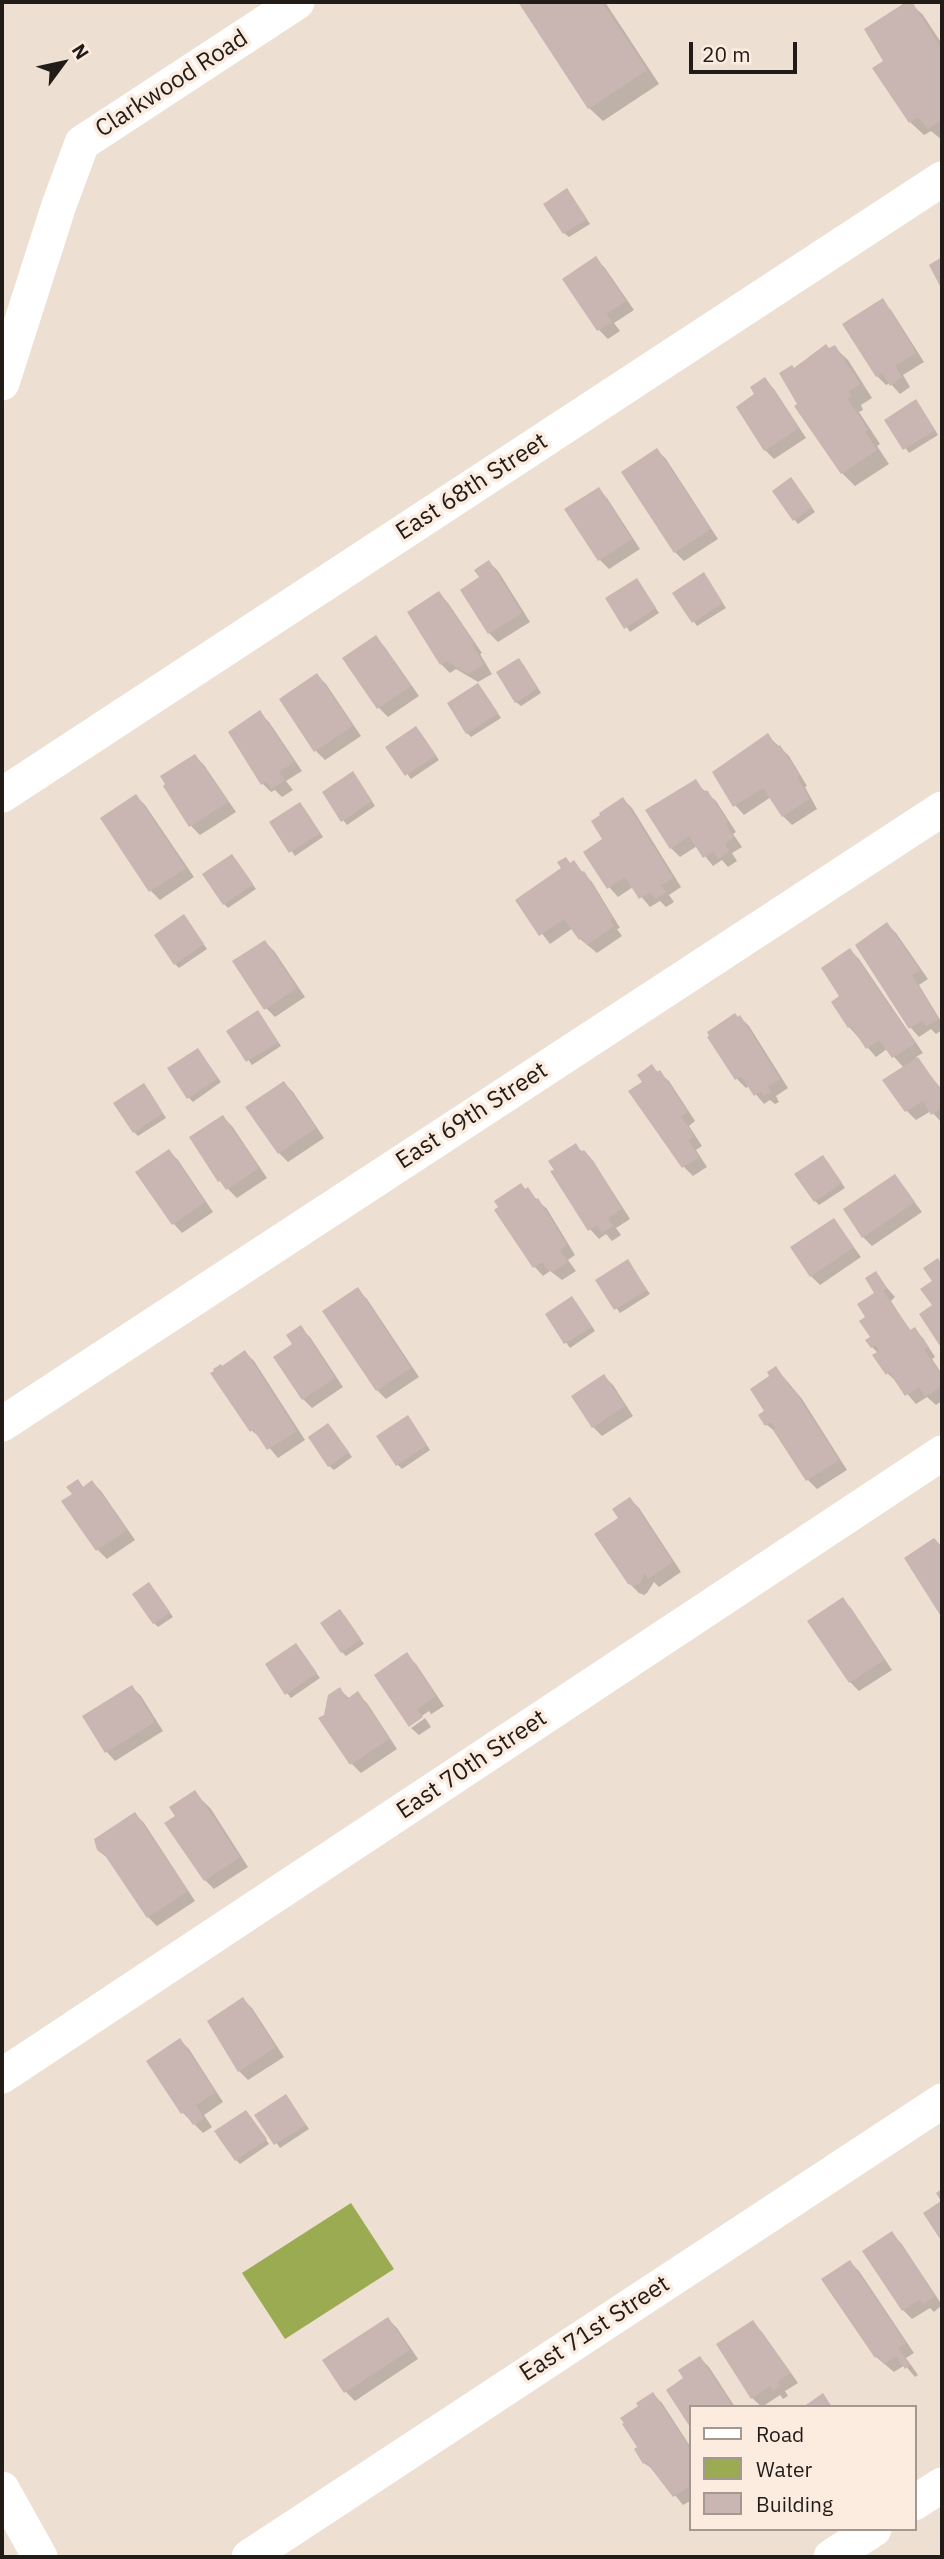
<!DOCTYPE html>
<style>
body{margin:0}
#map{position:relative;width:944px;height:2559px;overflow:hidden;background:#eedfd3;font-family:"IBM Plex Sans",sans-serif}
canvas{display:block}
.frame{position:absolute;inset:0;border:4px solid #211c18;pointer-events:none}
.legend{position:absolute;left:689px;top:2405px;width:228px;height:126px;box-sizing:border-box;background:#fcece0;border:2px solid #a49990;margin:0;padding:9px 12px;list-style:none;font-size:21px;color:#211c18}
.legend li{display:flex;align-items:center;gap:14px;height:35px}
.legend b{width:35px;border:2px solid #a49990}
.north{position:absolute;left:28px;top:28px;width:70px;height:70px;-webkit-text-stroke:5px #fcece0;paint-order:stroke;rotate:57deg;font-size:19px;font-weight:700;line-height:28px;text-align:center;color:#211c18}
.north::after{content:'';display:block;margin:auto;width:24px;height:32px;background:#211c18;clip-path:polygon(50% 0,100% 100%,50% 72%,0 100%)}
.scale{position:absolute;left:689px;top:42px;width:108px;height:32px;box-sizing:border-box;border:4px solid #211c18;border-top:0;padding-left:9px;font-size:21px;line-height:24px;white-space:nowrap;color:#211c18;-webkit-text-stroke:5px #fcece0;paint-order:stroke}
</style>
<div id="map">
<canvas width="944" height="2559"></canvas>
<div class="frame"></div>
<ul class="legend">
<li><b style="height:9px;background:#fff"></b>Road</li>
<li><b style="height:19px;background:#9bab52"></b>Water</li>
<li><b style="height:19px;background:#c9b5b2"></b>Building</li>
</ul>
<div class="north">N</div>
<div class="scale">20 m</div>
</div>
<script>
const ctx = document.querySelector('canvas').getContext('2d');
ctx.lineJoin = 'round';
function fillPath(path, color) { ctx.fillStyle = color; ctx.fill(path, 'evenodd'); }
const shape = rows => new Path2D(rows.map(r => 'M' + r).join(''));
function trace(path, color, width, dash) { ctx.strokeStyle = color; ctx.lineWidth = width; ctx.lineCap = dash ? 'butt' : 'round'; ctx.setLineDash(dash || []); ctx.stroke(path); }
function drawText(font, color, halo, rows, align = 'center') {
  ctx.font = font + ' "IBM Plex Sans",sans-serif'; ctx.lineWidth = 7; ctx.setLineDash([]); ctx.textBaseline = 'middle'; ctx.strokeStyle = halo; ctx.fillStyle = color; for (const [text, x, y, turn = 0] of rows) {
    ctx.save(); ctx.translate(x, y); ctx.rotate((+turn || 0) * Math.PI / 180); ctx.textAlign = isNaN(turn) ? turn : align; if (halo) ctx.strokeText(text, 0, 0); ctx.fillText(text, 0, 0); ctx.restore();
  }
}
fillPath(shape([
 [351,2203,394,2269,285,2339,242,2273]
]), '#9bab52');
fillPath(shape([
 [520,2,605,2,659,84,603,121,589,108],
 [909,2,923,15,942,44,942,140,931,131,924,135,910,122,886,61,866,30],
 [571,195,590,224,569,237,564,233],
 [596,259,605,268,634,310,614,323,620,331,608,339,599,330,565,279],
 [882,301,891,310,924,362,903,375,910,387,900,394,890,383,886,385,877,376,844,324],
 [834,347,848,360,872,398,861,405,863,410,859,412,880,444,877,446,889,464,855,486,842,473,800,404,830,350],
 [765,380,774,389,806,438,774,459,765,450,756,395],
 [920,406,938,435,909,453,886,420],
 [657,450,666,459,718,539,684,561,675,552],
 [795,484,815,512,798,524,794,519],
 [598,489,607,498,640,549,609,569,600,560],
 [489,562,498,571,530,622,498,642,489,633],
 [707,579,726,608,697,626,674,593],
 [637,580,659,613,630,632,608,599],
 [439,593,448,603,482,653,480,654,492,674,478,682,456,669,450,673,441,664],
 [375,637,384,646,419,696,388,717,379,708],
 [523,664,541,693,521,706,516,702],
 [317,675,326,684,361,736,325,760,316,751],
 [482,689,501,718,471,737,467,733],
 [259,713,269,722,302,771,286,781,293,790,282,797,275,790,271,792,262,783],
 [420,732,439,760,411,779,388,748],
 [768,736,789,756,807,786,805,787,817,809,792,825,783,816,771,797,744,815,735,805],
 [195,756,204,765,236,812,200,835,191,826,165,786],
 [357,778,375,806,347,825,343,820],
 [695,782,716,801,736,832,733,834,742,847,732,853,737,861,728,867,722,860,713,866,697,846,680,857,671,848],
 [136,796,145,805,194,877,160,900,151,891],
 [623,799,632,808,681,887,669,895,674,902,666,907,660,901,650,907,633,887,618,897,609,887,605,840],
 [304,808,323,837,295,856,271,823],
 [236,860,256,889,228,908,224,904],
 [574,863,592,882,620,928,617,929,622,936,597,953,580,939,573,928,550,944,517,901],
 [188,921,207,949,179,968,175,964],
 [887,924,896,933,928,979,919,985,942,1023,942,1030,936,1034,931,1029,919,1037,910,1027],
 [265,942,274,951,305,997,275,1017,266,1008],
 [850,950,859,959,923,1053,916,1057,942,1090,942,1123,931,1111,916,1120,907,1111,884,1081,904,1068,887,1049,876,1057,849,1027,842,997],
 [262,1017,281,1046,252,1065,228,1031],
 [740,1017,749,1026,788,1088,776,1096,779,1102,775,1104,770,1100,764,1104,749,1086,746,1088,737,1079,710,1038],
 [198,1050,221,1082,193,1102,188,1097],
 [652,1067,669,1081,695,1121,689,1126,702,1146,696,1150,707,1167,693,1176,684,1167,631,1091,644,1083],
 [284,1083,293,1092,324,1138,288,1162,279,1153],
 [148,1089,166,1118,138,1136,134,1132],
 [223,1117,232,1126,267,1178,237,1198,220,1181],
 [576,1146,593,1161,630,1219,616,1228,621,1235,612,1241,606,1234,599,1239,590,1229],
 [169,1151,178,1160,213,1212,182,1233,173,1223],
 [827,1161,845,1188,819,1205,815,1201],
 [895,1176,922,1212,872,1246,863,1237],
 [521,1185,547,1209,575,1255,568,1260,576,1271,562,1280,550,1271,543,1276,534,1266],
 [834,1220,861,1257,820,1285,811,1276],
 [631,1266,650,1294,620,1313,597,1281],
 [875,1274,895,1297,891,1301,898,1312,911,1331,914,1329,923,1338,935,1357,932,1359,942,1374,942,1401,936,1405,927,1397,916,1404,897,1382,887,1373,878,1353,872,1347,873,1338,868,1318,876,1293],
 [358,1290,367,1299,419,1377,386,1399,377,1390],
 [576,1302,595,1331,570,1348,547,1315],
 [300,1328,310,1337,343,1387,312,1408,303,1399,275,1357,294,1344],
 [245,1352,254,1361,305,1440,278,1458,262,1439,251,1430,222,1368],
 [776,1368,802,1399,847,1470,817,1489,808,1480,777,1433,767,1425,761,1416,767,1412,772,1377],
 [604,1376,613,1385,633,1416,602,1436,593,1427],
 [411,1421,430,1450,402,1469,397,1464],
 [332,1429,352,1457,334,1470,329,1466],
 [78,1481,84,1488,92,1482,101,1491,135,1540,107,1559,98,1550,64,1501,74,1494],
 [630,1499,639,1508,681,1572,659,1587,654,1582,647,1593,644,1595,639,1593,629,1583,620,1518],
 [153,1589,173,1617,158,1627,154,1623],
 [842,1599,851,1608,892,1670,859,1691,850,1682,810,1621],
 [344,1615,364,1644,346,1656,342,1652],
 [296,1645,320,1678,291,1698,287,1693],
 [407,1655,416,1664,444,1706,425,1718,431,1727,419,1735,411,1728,431,1714,429,1711,409,1725],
 [132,1687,141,1696,163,1731,115,1761,106,1751],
 [339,1689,350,1699,358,1694,367,1703,397,1749,361,1773,352,1764,321,1719,325,1716],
 [194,1792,211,1809,248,1867,214,1889,205,1880,178,1816],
 [135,1814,144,1823,195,1901,157,1926,148,1917],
 [243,1999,252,2008,284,2057,248,2080,239,2071],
 [180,2040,189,2049,223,2102,204,2115,212,2127,203,2133,183,2113,148,2062],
 [286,2096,309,2129,280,2148,257,2115],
 [250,2116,269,2144,240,2164,236,2160],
 [892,2234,901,2243,942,2305,934,2312,930,2308,912,2319,903,2310],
 [850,2262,859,2271,914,2353,906,2358,918,2375,915,2377,905,2365,894,2372,876,2357,824,2279],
 [388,2319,397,2328,418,2359,355,2401,346,2392,325,2361],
 [753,2323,762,2332,798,2383,785,2391,788,2396,783,2399,780,2395,762,2407,752,2398],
 [700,2358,709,2367,735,2407,690,2407,690,2423,668,2390,686,2379],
 [653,2394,662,2403,690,2446,690,2501,683,2505,655,2471,644,2463]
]), '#0003');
fillPath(shape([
 [518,2,602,2,647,70,588,109],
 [906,2,912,2,942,49,942,120,928,129,918,117,909,123,872,68,883,61,864,29],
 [567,188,587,219,563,234,543,204],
 [596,256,626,301,606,314,612,322,597,331,562,279],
 [942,257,942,290,929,265],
 [883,298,916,353,895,366,902,377,890,386,883,373,876,377,842,324],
 [826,344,829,348,835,345,860,384,849,391,851,396,847,398,868,430,865,432,877,450,841,474,794,406,797,404,779,373,792,365,794,368],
 [765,377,799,428,764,451,736,407,754,394,750,387],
 [916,399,935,430,903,450,884,420],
 [657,448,711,529,674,553,621,472],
 [791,477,812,507,793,521,772,491],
 [599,487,632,539,598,561,564,509],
 [489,560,522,613,488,634,460,590,479,577,474,570],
 [704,572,723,603,692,623,672,593],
 [637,578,656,608,624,629,605,598],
 [439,591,474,643,472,645,484,664,468,674,446,661,440,665,407,612],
 [376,635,411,686,377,709,342,658],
 [519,658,538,688,515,703,496,672],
 [317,673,353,726,314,752,279,699],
 [478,683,498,713,466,734,447,703],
 [260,710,294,762,279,772,285,780,271,789,266,781,261,785,228,732],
 [416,726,436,755,405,776,385,747],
 [768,733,777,747,780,745,800,776,797,777,809,799,782,817,763,788,733,807,712,772],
 [195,754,228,802,189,827,163,786,165,784,160,776],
 [353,771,372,801,341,822,322,792],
 [696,779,704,792,707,790,728,822,725,824,734,837,725,844,729,851,718,859,713,851,703,858,689,836,670,849,645,810],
 [136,794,186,868,149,892,100,818],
 [623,797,673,878,661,885,666,892,655,899,650,892,639,899,625,877,607,889,583,852,602,839,591,821,600,815,599,813],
 [300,802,320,833,289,853,269,822],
 [232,854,253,884,223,905,202,874],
 [566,857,570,863,574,860,582,872,584,871,613,918,610,920,614,926,587,945,582,938,579,940,564,919,539,936,515,900,561,868,557,862],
 [184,914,204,944,174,965,154,935],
 [887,922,920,970,912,975,938,1019,926,1026,922,1020,909,1029,855,945],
 [265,940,297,988,264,1010,232,961],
 [850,948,915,1043,892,1058,879,1040,866,1049,851,1026,848,1028,831,1002,839,996,821,968],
 [258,1010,278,1042,246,1062,226,1031],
 [735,1013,738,1017,740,1015,780,1079,768,1086,771,1092,764,1096,761,1091,754,1096,741,1076,735,1080,707,1037,709,1036,707,1032],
 [198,1048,218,1078,187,1099,167,1068],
 [918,1057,942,1092,942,1108,931,1115,923,1101,905,1112,882,1080],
 [652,1064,657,1072,660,1070,688,1112,681,1116,694,1136,688,1140,699,1157,682,1168,628,1091,642,1082,637,1075],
 [284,1081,316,1128,278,1154,245,1107],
 [144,1083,163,1113,133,1133,113,1103],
 [223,1115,259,1168,226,1190,220,1181,218,1182,189,1137],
 [576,1143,581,1152,584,1150,594,1162,622,1209,608,1218,613,1226,602,1233,597,1225,588,1231,550,1171,554,1170,548,1161],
 [169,1149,205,1202,172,1225,135,1172],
 [823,1155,842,1183,814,1202,794,1174],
 [895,1174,915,1202,862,1238,843,1209],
 [521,1183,525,1189,528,1187,536,1199,538,1198,567,1245,560,1250,568,1262,552,1272,548,1270,542,1262,533,1268,494,1210,498,1207,494,1201],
 [834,1218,854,1247,810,1277,790,1247],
 [938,1258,942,1265,942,1349,919,1314,932,1305,920,1289,932,1281,923,1268],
 [628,1259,647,1290,614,1310,595,1280],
 [876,1271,887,1288,883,1291,910,1330,915,1327,928,1347,924,1349,942,1376,942,1386,925,1397,919,1387,905,1396,889,1372,886,1375,872,1355,879,1351,876,1345,871,1348,865,1340,870,1337,859,1321,865,1317,857,1304,874,1293,865,1278],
 [358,1287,411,1368,376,1391,322,1311],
 [572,1296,592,1327,564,1344,545,1314],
 [301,1325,335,1378,302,1400,273,1357,292,1344,286,1335],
 [245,1350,297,1431,267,1450,253,1429,250,1432,210,1373,214,1371,213,1369,221,1364,222,1366],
 [776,1366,791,1389,793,1388,839,1460,806,1481,773,1430,775,1428,771,1422,765,1426,758,1415,764,1411,750,1389,769,1376,767,1372],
 [604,1374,625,1406,592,1428,571,1396],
 [408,1415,427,1445,396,1466,376,1436],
 [328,1423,349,1452,328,1467,308,1437],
 [78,1479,83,1487,92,1480,127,1530,96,1551,61,1501,72,1494,66,1487],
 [630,1497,673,1562,648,1579,645,1573,640,1583,634,1586,628,1584,594,1534,618,1518,612,1509],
 [934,1538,942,1547,942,1618,904,1558],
 [149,1582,170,1612,153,1624,132,1594],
 [843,1597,884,1660,849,1683,807,1621],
 [340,1609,361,1639,341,1653,320,1623],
 [296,1643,317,1673,285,1695,265,1664],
 [407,1652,436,1696,417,1709,423,1717,409,1727,374,1675],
 [132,1685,155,1722,105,1753,82,1716],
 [340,1687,347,1699,358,1691,389,1739,350,1765,318,1718,324,1715,328,1695],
 [195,1790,240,1857,204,1881,164,1823,175,1816,169,1807],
 [135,1812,188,1891,147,1918,106,1857,97,1850,94,1839],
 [243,1997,276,2047,238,2072,207,2021],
 [180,2038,216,2092,196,2105,204,2118,193,2125,184,2112,181,2114,146,2061],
 [286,2094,306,2125,274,2145,254,2115],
 [246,2110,267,2139,235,2161,214,2131],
 [942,2189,942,2242,923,2213,941,2201,936,2193],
 [892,2231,935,2296,923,2304,920,2299,902,2311,862,2251],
 [850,2260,906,2343,898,2348,910,2365,905,2369,896,2356,884,2364,878,2356,875,2358,821,2279],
 [388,2317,410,2350,344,2393,322,2360],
 [753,2320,790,2373,777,2382,780,2386,773,2391,770,2386,751,2399,716,2344],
 [700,2356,733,2407,690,2407,690,2427,666,2390,683,2378,678,2370],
 [653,2392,690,2448,690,2486,673,2497,646,2462,643,2464,634,2449,637,2447,622,2424,624,2423,620,2418,638,2406,636,2403],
 [823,2393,832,2407,803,2407]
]), '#c9b5b2');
trace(shape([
 [2,383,59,205,82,143,297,2],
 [2,795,942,179],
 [2,1424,942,809],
 [2,2076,942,1453],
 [2,2489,40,2557],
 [914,2503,942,2485],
 [249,2557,942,2101],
 [831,2557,874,2529]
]), '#fff', 35);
drawText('24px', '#211c18', '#fcece0', [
 ["Clarkwood Road",172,84,-33],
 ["East 68th Street",472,487,-33],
 ["East 69th Street",472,1116,-33],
 ["East 70th Street",472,1765,-34],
 ["East 71st Street",595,2329,-33]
]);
</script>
